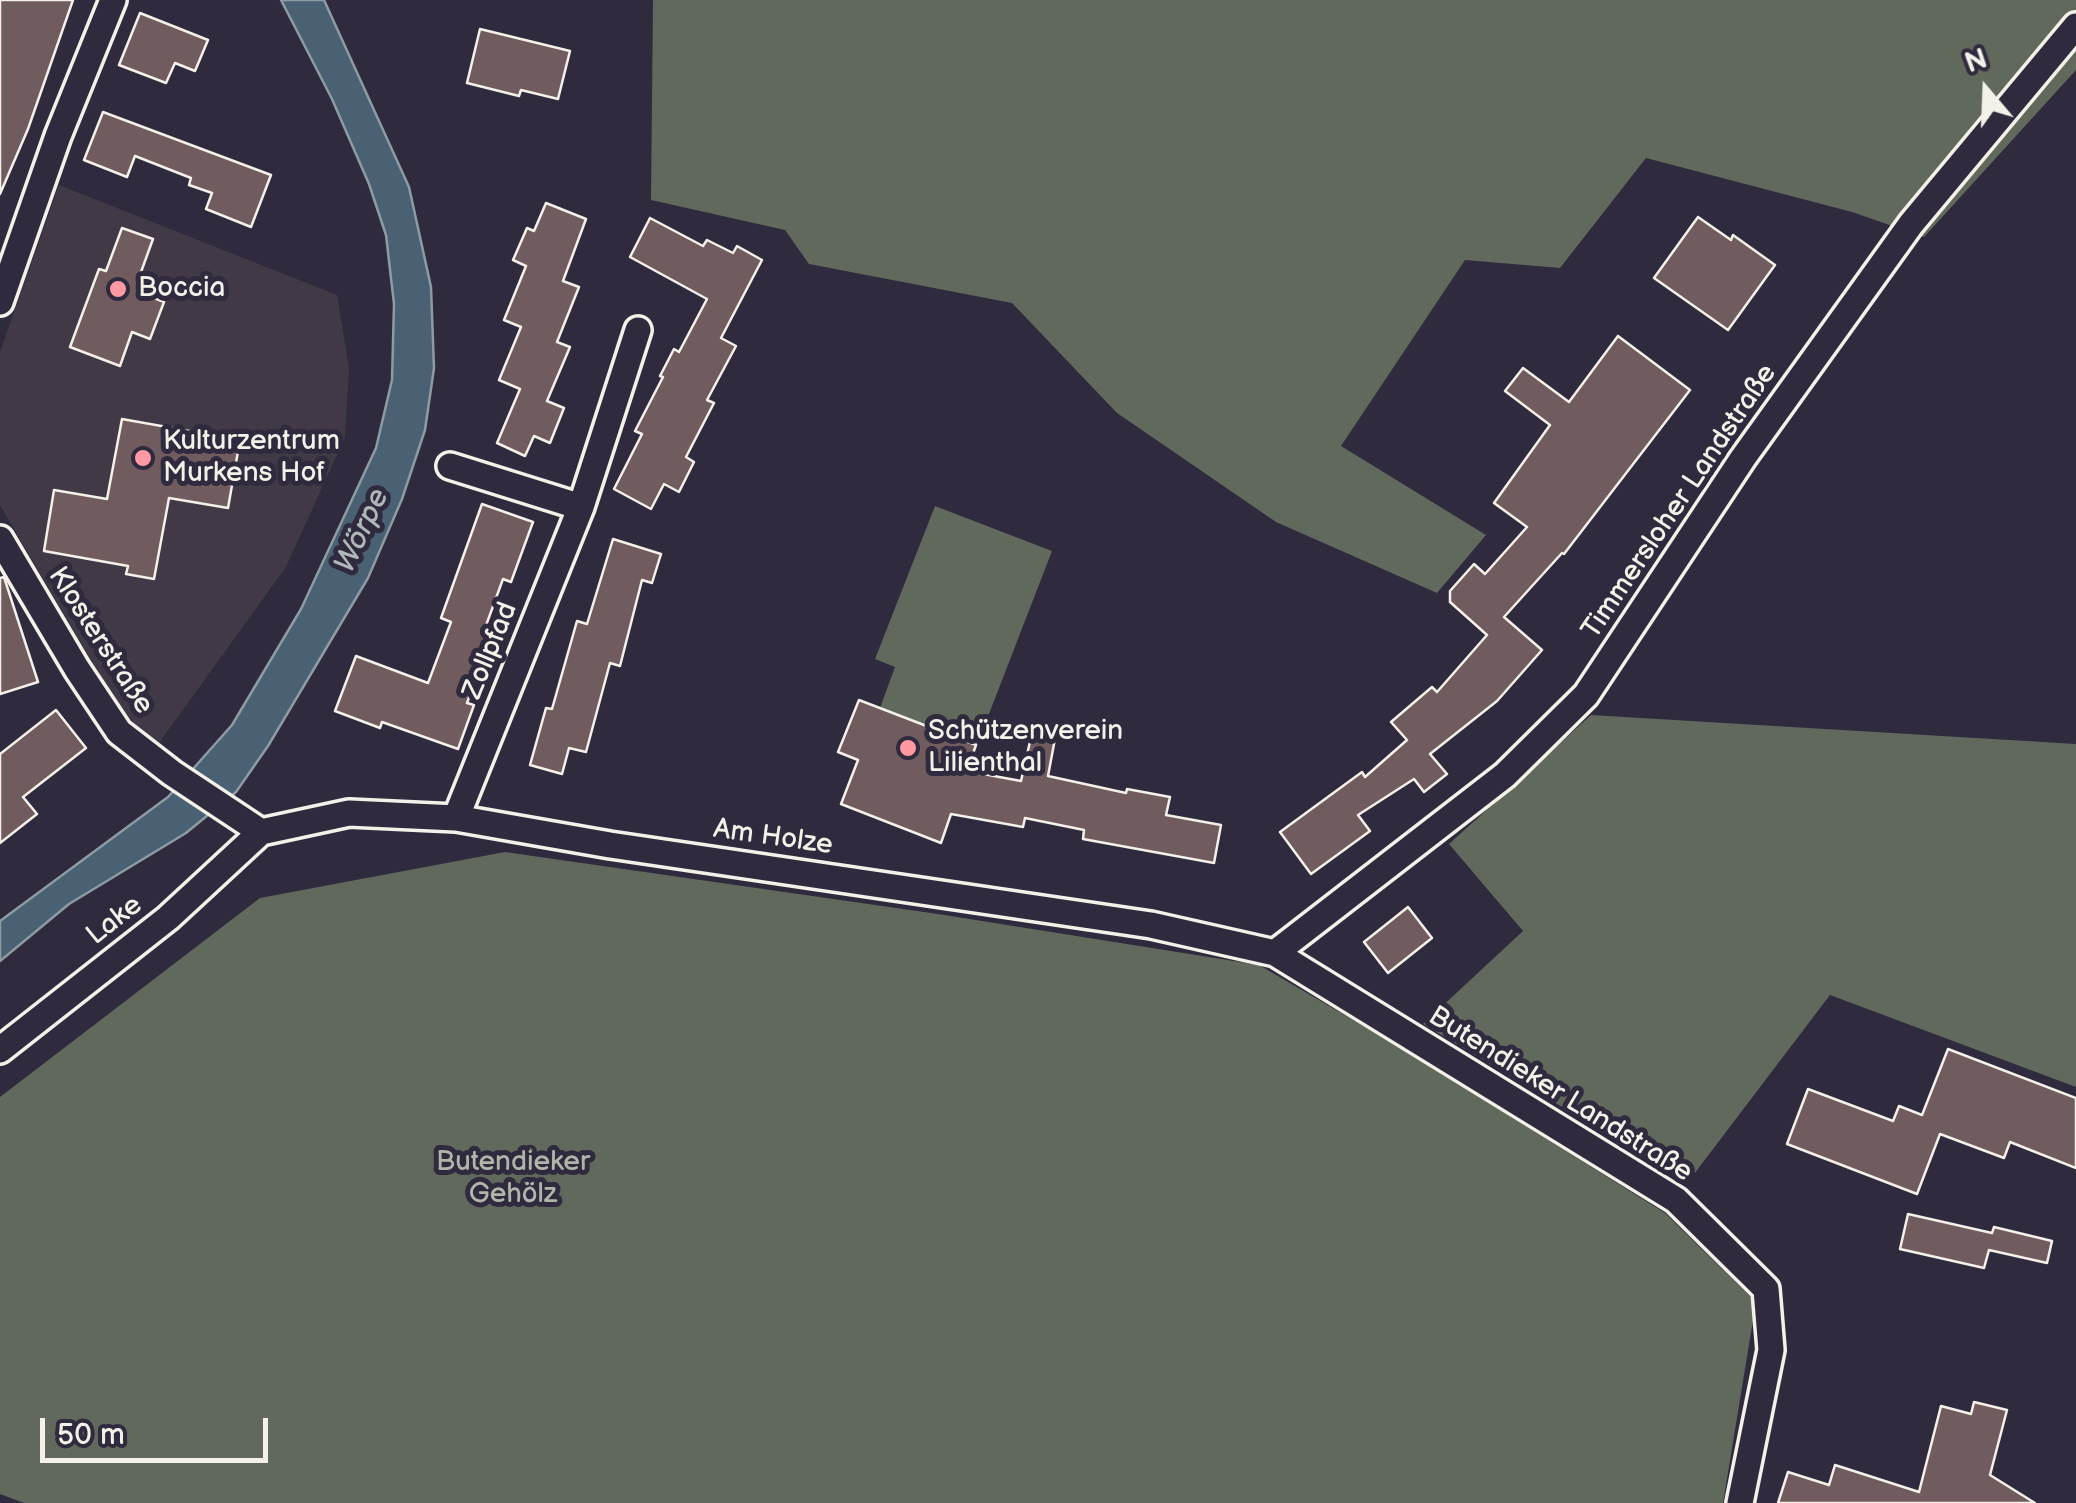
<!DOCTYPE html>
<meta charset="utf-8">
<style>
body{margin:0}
#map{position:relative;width:2076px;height:1503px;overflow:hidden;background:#2f2a3d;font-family:"Balsamiq Sans",sans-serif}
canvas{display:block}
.north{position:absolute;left:1936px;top:40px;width:100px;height:100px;-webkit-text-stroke:8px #2f2a3d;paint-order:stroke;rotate:341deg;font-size:28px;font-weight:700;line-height:40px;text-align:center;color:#f4f1e8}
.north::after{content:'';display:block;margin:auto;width:35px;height:45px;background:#f4f1e8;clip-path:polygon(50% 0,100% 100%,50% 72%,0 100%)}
.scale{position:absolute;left:40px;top:1418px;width:228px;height:45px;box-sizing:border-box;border:5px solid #f4f1e8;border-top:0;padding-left:12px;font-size:30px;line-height:35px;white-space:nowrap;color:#f4f1e8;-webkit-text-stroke:8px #2f2a3d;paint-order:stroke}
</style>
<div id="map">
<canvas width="2076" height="1503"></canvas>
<div class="north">N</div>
<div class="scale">50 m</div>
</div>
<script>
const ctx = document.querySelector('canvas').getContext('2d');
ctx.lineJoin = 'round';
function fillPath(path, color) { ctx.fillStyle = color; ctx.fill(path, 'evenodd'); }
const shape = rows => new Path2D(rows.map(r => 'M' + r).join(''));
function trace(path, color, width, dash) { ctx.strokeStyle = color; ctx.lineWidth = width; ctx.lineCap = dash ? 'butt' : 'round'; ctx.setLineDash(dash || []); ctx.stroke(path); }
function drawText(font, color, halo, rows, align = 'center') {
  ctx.font = font + ' "Balsamiq Sans",sans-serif'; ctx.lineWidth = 10; ctx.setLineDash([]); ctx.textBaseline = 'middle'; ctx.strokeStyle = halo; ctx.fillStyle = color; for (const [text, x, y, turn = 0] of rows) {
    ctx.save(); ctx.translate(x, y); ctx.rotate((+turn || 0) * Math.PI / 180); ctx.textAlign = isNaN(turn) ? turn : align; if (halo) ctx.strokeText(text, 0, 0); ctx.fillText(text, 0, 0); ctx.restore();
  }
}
fillPath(shape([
 [59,185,337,295,349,368,345,437,286,567,159,743,139,730,109,691,0,505,0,352]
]), '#423947');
fillPath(shape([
 [653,0,2076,0,2076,70,1924,237,1852,212,1646,158,1560,268,1465,260,1341,446,1486,535,1437,593,1276,522,1117,413,1012,303,809,264,785,230,651,200],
 [935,506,1052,551,977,745,880,708,895,667,875,659],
 [1591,715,2076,744,2076,1087,1830,995,1688,1182,1423,1024,1523,931,1449,844],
 [505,852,938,914,1259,965,1391,1042,1665,1213,1756,1302,1723,1503,24,1503,0,1494,0,1097,260,898]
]), '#60695c');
const water = shape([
 [281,0,324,0,409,187,431,287,434,368,425,430,402,499,368,578,268,746,236,792,186,833,69,904,0,961,0,921,168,797,232,725,301,609,376,448,392,380,394,304,386,235,369,184,332,99,281,0]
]);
fillPath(water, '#496173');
trace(water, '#8d9ba2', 2.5);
const building = shape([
 [0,0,73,0,28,129,0,194,0,0],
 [140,13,208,40,195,71,175,63,166,83,119,65,140,13],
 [480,29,570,51,558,99,521,90,519,96,467,83,480,29],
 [103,112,271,175,251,227,206,209,212,193,189,185,191,178,135,156,127,177,84,160,103,112],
 [546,203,586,219,563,281,579,287,557,342,570,347,547,401,564,408,550,443,534,436,525,456,497,443,520,389,499,380,521,327,504,320,526,266,513,260,527,228,534,231,546,203],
 [1698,217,1731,240,1733,235,1775,265,1728,330,1654,278,1698,217],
 [650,218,703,246,707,240,733,253,737,246,762,260,721,338,736,346,707,400,714,403,686,457,694,462,679,492,664,484,651,509,614,489,642,434,635,431,663,377,660,376,674,349,679,352,707,299,630,257,650,218],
 [122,228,153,239,137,283,149,287,147,295,164,302,150,339,132,332,120,366,70,347,99,269,106,271,122,228],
 [1618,336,1690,390,1564,554,1562,553,1504,617,1542,650,1497,701,1430,754,1447,774,1424,792,1414,779,1358,815,1370,831,1311,874,1280,832,1362,772,1365,777,1407,740,1391,722,1432,687,1437,692,1487,635,1450,602,1450,591,1474,564,1485,574,1527,527,1494,503,1550,425,1505,391,1523,368,1569,402,1618,336],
 [122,419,240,440,228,508,169,498,154,579,126,574,128,566,44,551,54,490,107,499,122,419],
 [482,504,533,522,511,582,503,579,484,631,493,634,467,703,474,705,458,749,382,722,380,728,335,711,356,656,428,683,451,622,441,618,482,504],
 [613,539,661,554,652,583,642,580,620,666,610,663,586,752,569,748,562,774,530,765,546,708,552,709,577,621,587,624,613,539],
 [4,577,38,682,0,694,0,578,4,577],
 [859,700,976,745,967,771,1021,781,1034,724,1057,728,1048,776,1126,793,1127,789,1170,797,1166,815,1221,825,1214,863,1083,839,1084,830,1025,818,1023,827,951,814,941,843,841,804,858,760,838,752,859,700],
 [56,710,86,748,23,797,37,814,0,843,0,754,56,710],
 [1408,907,1432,938,1388,973,1364,942,1408,907],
 [1948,1049,2076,1098,2076,1168,2010,1142,2004,1158,1940,1134,1917,1194,1787,1144,1808,1089,1893,1121,1899,1106,1922,1115,1948,1049],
 [1908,1214,1992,1233,1994,1227,2052,1241,2047,1263,1989,1250,1984,1268,1900,1249,1908,1214],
 [1974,1402,2007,1410,1990,1475,2035,1503,1778,1503,1788,1472,1829,1485,1835,1465,1919,1492,1941,1406,1971,1414,1974,1402]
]);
fillPath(building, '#705b5f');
trace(building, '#f4f1e8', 2.5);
const street = shape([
 [0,302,58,136,113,0],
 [450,466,581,507],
 [0,539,77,669,119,732,172,773,261,832],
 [456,818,581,507,638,330],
 [261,832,349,813,456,818,610,845,1151,925,1275,953,1676,1200,1766,1289,1771,1350,1740,1503],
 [1275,953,1505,775,1586,695,1743,458,1911,224,2076,26],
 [0,1050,168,918,261,832]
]);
trace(street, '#f4f1e8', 32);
trace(street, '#2f2a3d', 25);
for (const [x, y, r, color] of [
 [118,289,10,"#ff9aa2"],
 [143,458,10,"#ff9aa2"],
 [908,748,10,"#ff9aa2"]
]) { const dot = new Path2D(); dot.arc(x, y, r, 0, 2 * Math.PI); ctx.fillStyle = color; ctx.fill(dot); trace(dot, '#2f2a3d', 4); }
drawText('28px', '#f4f1e8', '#2f2a3d', [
 ["Boccia",138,289],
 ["Kulturzentrum",163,442],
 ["Murkens Hof",163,474],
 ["Schützenverein",928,732],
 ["Lilienthal",928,764]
], 'left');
drawText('28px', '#f4f1e8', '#2f2a3d', [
 ["Timmersloher Landstraße",1680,502,-56],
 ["Klosterstraße",100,641,57],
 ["Zollpfad",491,651,-68],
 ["Am Holze",773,838,8],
 ["Lake",115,921,-38],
 ["Butendieker Landstraße",1560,1095,32]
]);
drawText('28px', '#b1b4a9', '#2f2a3d', [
 ["Butendieker",513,1163],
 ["Gehölz",513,1195]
]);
drawText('italic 30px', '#b0b7b9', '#2f2a3d', [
 ["Wörpe",363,531,-65]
]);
</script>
